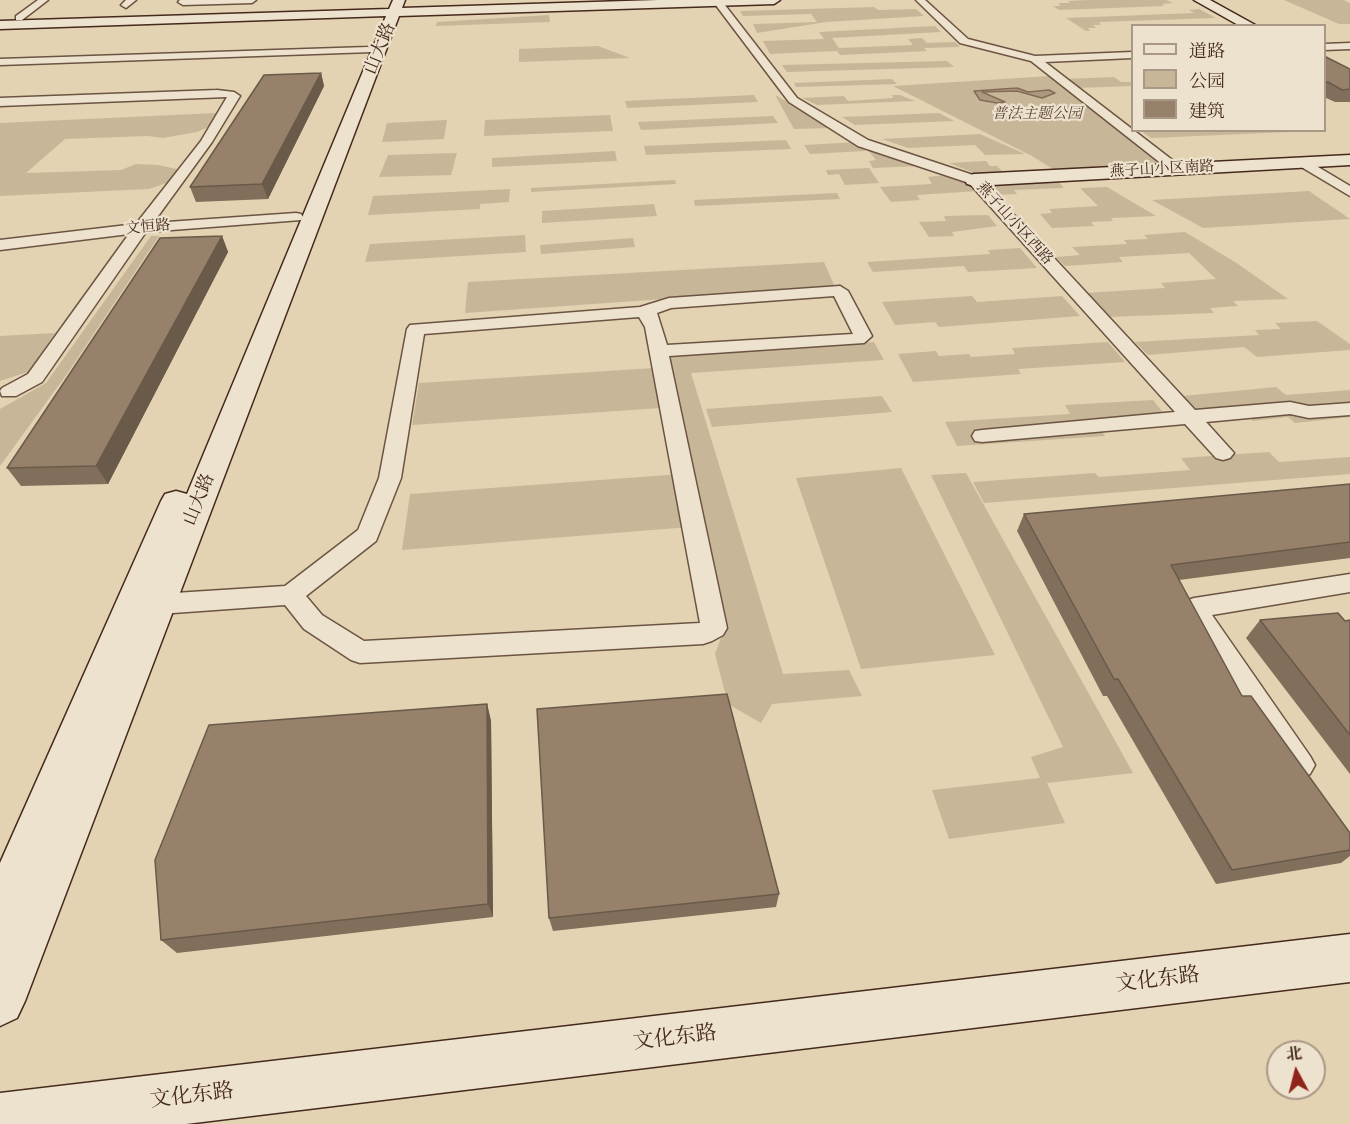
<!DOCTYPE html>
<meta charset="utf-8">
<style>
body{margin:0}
#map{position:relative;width:1350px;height:1124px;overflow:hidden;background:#e3d3b2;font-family:"IM FELL Double Pica","Noto Serif SC",serif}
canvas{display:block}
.legend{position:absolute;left:1131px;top:24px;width:195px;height:108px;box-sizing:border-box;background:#ede2cd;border:2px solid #aa9886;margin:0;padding:8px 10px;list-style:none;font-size:18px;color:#45291c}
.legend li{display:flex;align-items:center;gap:12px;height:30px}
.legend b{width:30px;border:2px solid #aa9886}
.north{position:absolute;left:1266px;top:1040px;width:60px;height:60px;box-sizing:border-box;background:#ede2cd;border:2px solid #aa9886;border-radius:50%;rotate:353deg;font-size:16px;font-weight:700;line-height:24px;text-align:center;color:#45291c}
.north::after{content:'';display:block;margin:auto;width:21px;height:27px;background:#8f2418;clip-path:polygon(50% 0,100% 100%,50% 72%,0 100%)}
</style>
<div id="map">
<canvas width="1350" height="1124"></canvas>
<ul class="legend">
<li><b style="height:8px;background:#ede2cd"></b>道路</li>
<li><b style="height:16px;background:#c8b698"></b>公园</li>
<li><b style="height:16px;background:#97816a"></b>建筑</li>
</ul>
<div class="north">北</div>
</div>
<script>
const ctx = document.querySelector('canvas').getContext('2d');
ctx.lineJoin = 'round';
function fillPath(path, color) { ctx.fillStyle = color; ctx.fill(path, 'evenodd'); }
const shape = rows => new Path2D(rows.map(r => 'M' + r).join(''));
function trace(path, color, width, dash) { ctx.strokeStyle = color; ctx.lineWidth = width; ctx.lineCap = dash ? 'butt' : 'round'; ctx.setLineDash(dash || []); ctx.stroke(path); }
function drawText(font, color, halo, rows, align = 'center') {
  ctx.font = font + ' "IM FELL Double Pica","Noto Serif SC",serif'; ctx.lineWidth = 4.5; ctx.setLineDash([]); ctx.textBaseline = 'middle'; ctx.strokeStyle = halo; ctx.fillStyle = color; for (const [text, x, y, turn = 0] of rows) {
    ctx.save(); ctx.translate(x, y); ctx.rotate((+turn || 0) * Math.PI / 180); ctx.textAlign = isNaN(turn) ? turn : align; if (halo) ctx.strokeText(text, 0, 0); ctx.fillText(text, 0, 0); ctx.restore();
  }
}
fillPath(shape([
 [1089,0,1166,0,1173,3,1162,4,1164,6,1059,10,1053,6,1061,6,1058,3,1070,3,1068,1],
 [1284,0,1344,0,1350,3,1350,24,1339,24],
 [874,7,878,10,916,9,924,16,826,22,757,33,753,24,817,22,811,14,743,16,740,11],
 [1199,9,1216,18,1099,22,1101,25,1093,25,1096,28,1088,28,1090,31,1086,31,1066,18,1194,13,1189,10],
 [549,15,550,22,436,26,437,22],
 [935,26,941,32,832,38,839,48,913,45,908,39,922,38,927,43,955,42,960,47,924,48,927,51,840,55,837,51,770,54,763,41,824,39,819,32],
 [598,46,630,58,519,62,519,49],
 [947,61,954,67,787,72,782,65],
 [1050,76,1165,165,1056,171,1032,156,893,86],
 [1114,77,1121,82,1132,82,1132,86,1077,88,1066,79],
 [892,79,897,84,796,87,794,83],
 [754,95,758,102,627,108,625,101],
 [775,95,832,128,794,129],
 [892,95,900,95,915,101,817,105,802,98,844,96,848,101,893,98],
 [217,113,209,127,197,132,163,138,148,136,65,139,26,173,121,170,136,164,158,165,181,170,175,180,149,189,0,196,0,123],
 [939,113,954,121,855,125,842,117],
 [610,115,613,131,484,136,485,120],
 [773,116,778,123,641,130,638,122],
 [447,120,444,139,382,142,387,123],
 [1191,131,1193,132,1312,131,1151,138,1141,131],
 [980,134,1025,154,985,155,975,145,908,148,882,139],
 [786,140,791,149,646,155,644,146],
 [858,142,865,151,810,154,804,145],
 [868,150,872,151,920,166,873,168,869,161,876,160],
 [615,151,617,161,492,167,492,158],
 [457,153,451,175,379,177,388,155],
 [986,161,990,166,997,166,1002,171,974,173,949,163],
 [869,168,879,183,845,185,839,174,828,175,826,170],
 [946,175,970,182,978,191,917,195,920,200,891,202,880,187,932,184,928,177],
 [1054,177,1064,188,1014,190,1017,194,994,195,981,181],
 [675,180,676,184,531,192,531,188],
 [1107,187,1156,216,1111,218,1113,221,1091,222,1094,226,1052,228,1040,214,1052,213,1049,209,1098,206,1080,188],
 [510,189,509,202,480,204,480,209,368,215,373,196],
 [1309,191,1350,219,1203,228,1152,200],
 [837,193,840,199,695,206,694,200],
 [654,204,657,216,542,223,542,211],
 [988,215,997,226,952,232,954,236,929,237,919,222,946,221,944,216],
 [1185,232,1235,262,1288,299,1233,301,1238,306,1210,308,1214,313,1108,317,1086,293,1165,288,1161,283,1216,279,1189,253,1119,257,1123,262,1065,266,1056,257,1080,255,1072,247,1127,244,1124,240,1148,239,1144,235],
 [525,235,526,252,365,262,370,244],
 [151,236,159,236,67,374,0,466,0,409,46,383],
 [633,238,635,247,541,254,540,245],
 [1020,248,1037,268,968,272,964,266,873,272,867,262,990,254,988,250],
 [824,262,835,287,465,313,468,282],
 [972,296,977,302,1062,296,1080,316,939,327,935,322,895,325,882,302],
 [1317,321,1350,344,1350,350,1257,357,1244,347,1148,355,1135,342,1259,335,1255,330,1281,329,1275,323],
 [55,333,28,372,0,381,0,336],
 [874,342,884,360,691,373,783,674,849,670,862,696,772,704,761,723,728,704,715,654,726,624,664,356],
 [1108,342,1125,362,1018,369,1021,374,913,382,898,354,936,351,939,356,969,354,971,357,1015,354,1012,348],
 [654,368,661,408,412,425,419,383],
 [1276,387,1286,395,1350,390,1350,417,1295,423,1288,417,1253,421,1247,414,1202,417,1183,396],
 [882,396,892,412,712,427,706,409],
 [1153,400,1169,420,1101,430,1105,436,957,446,945,422,1070,414,1065,405],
 [1269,452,1279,462,1350,457,1350,474,984,503,973,482,1095,473,1099,477,1190,470,1181,458],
 [901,468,922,510,995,655,861,669,796,478],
 [966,473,1133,773,1047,783,1065,823,949,839,932,790,1040,778,1031,757,1063,747,931,475],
 [681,474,690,527,402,550,410,494]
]), '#c8b698');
const water = shape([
 [1017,88,1028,92,1049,90,1055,93,1042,98,1017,91,982,92,1005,102,997,103,980,100,974,91,1017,88]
]);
fillPath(water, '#ad997f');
trace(water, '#836c57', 1.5);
const street = shape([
 [38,0,48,0,22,20,16,20,16,16,38,0],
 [126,0,136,0,126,8,121,5,126,0],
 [180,0,256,0,252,3,183,5,178,2,180,0],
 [715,0,721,0,797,98,868,140,979,177,1195,410,1290,402,1309,406,1350,403,1350,415,1309,418,1290,414,1206,422,1234,453,1230,458,1223,460,1216,458,1185,424,982,442,975,441,972,436,975,431,982,430,1175,412,969,183,858,146,789,102,715,4,715,0],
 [916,0,925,0,968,39,1035,56,1132,52,1132,58,1045,62,1184,169,1177,173,1172,172,1031,61,960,43,916,0],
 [1350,43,1350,49,1324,50,1324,44,1350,43],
 [368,47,372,48,372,52,0,65,0,59,368,47],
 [217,90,234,92,240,96,212,142,153,223,296,213,301,214,303,217,301,220,146,232,42,382,16,396,2,396,0,391,2,388,28,374,129,234,0,250,0,240,136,224,201,141,227,97,0,106,0,98,217,90],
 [1303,158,1350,186,1350,196,1298,165,1296,162,1298,159,1303,158],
 [840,286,848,291,872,336,864,343,669,356,727,628,723,635,712,641,703,644,360,663,351,660,304,629,285,605,159,614,150,611,146,604,150,597,159,594,285,586,358,530,379,478,407,329,410,325,640,307,669,298,840,286],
 [834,296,853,334,667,345,657,313,671,308,834,296],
 [639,317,645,327,700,623,364,641,322,615,306,596,376,541,401,478,424,334,639,317],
 [1350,574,1350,592,1212,615,1310,756,1315,765,1310,774,1300,778,1290,774,1181,608,1185,601,1194,598,1350,574]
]);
const secondary = shape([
 [393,0,405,0,402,8,658,0,780,0,774,4,399,16,25,1001,17,1018,0,1026,0,863,161,501,165,494,176,491,187,494,386,16,0,29,0,21,389,9,393,0],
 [1194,0,1210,0,1257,26,1240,26,1194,0],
 [1350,155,1350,165,974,186,967,184,965,180,967,176,974,174,1350,155],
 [1350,934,1350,982,186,1124,0,1124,0,1093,1350,934]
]);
trace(street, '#6c5442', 3);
trace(secondary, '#45291c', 3);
fillPath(street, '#ede2cd');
fillPath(secondary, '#ede2cd');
fillPath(shape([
 [1324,56,1350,69,1350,102,1335,102,1324,97],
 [321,73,324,86,268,199,196,202,190,187],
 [222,236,228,252,108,484,21,486,7,468],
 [1350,484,1350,558,1179,580,1242,696,1350,833,1350,856,1341,863,1216,884,1107,696,1103,696,1017,531,1024,514],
 [1260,620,1350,620,1350,774,1246,638],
 [487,704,491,721,493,917,177,953,161,940],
 [779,894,776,907,553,931,549,918]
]), '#826f5b');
fillPath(shape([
 [321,73,324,86,268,199,262,184],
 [222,236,228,252,108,484,96,466],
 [487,704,491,721,493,917,488,904]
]), '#6a5a4a');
const building = shape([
 [1324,56,1350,69,1350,89,1342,90,1328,82,1324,83,1324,56],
 [321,73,262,184,190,187,264,75,321,73],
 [222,236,96,466,7,468,160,238,222,236],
 [1350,484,1350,542,1171,565,1242,696,1251,696,1350,833,1350,850,1232,870,1118,679,1114,679,1024,514,1350,484],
 [1338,613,1345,621,1350,620,1350,735,1260,620,1338,613],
 [727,694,779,894,549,918,537,709,727,694],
 [487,704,488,904,161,940,155,860,209,725,487,704]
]);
fillPath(building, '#97816a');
trace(building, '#6a5a4a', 1.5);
drawText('italic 15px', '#5f4535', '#ede2cd', [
 ["普法主题公园",1037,115]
]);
drawText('15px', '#45291c', '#ede2cd', [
 ["燕子山小区南路",1162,170,-3],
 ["燕子山小区西路",1014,224,48],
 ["文恒路",148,228,-5]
]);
drawText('18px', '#45291c', '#ede2cd', [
 ["山大路",381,49,-68],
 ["山大路",200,500,-68]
]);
drawText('21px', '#45291c', '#ede2cd', [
 ["文化东路",1158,981,-7],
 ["文化东路",675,1039,-7],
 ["文化东路",192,1097,-7]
]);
</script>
